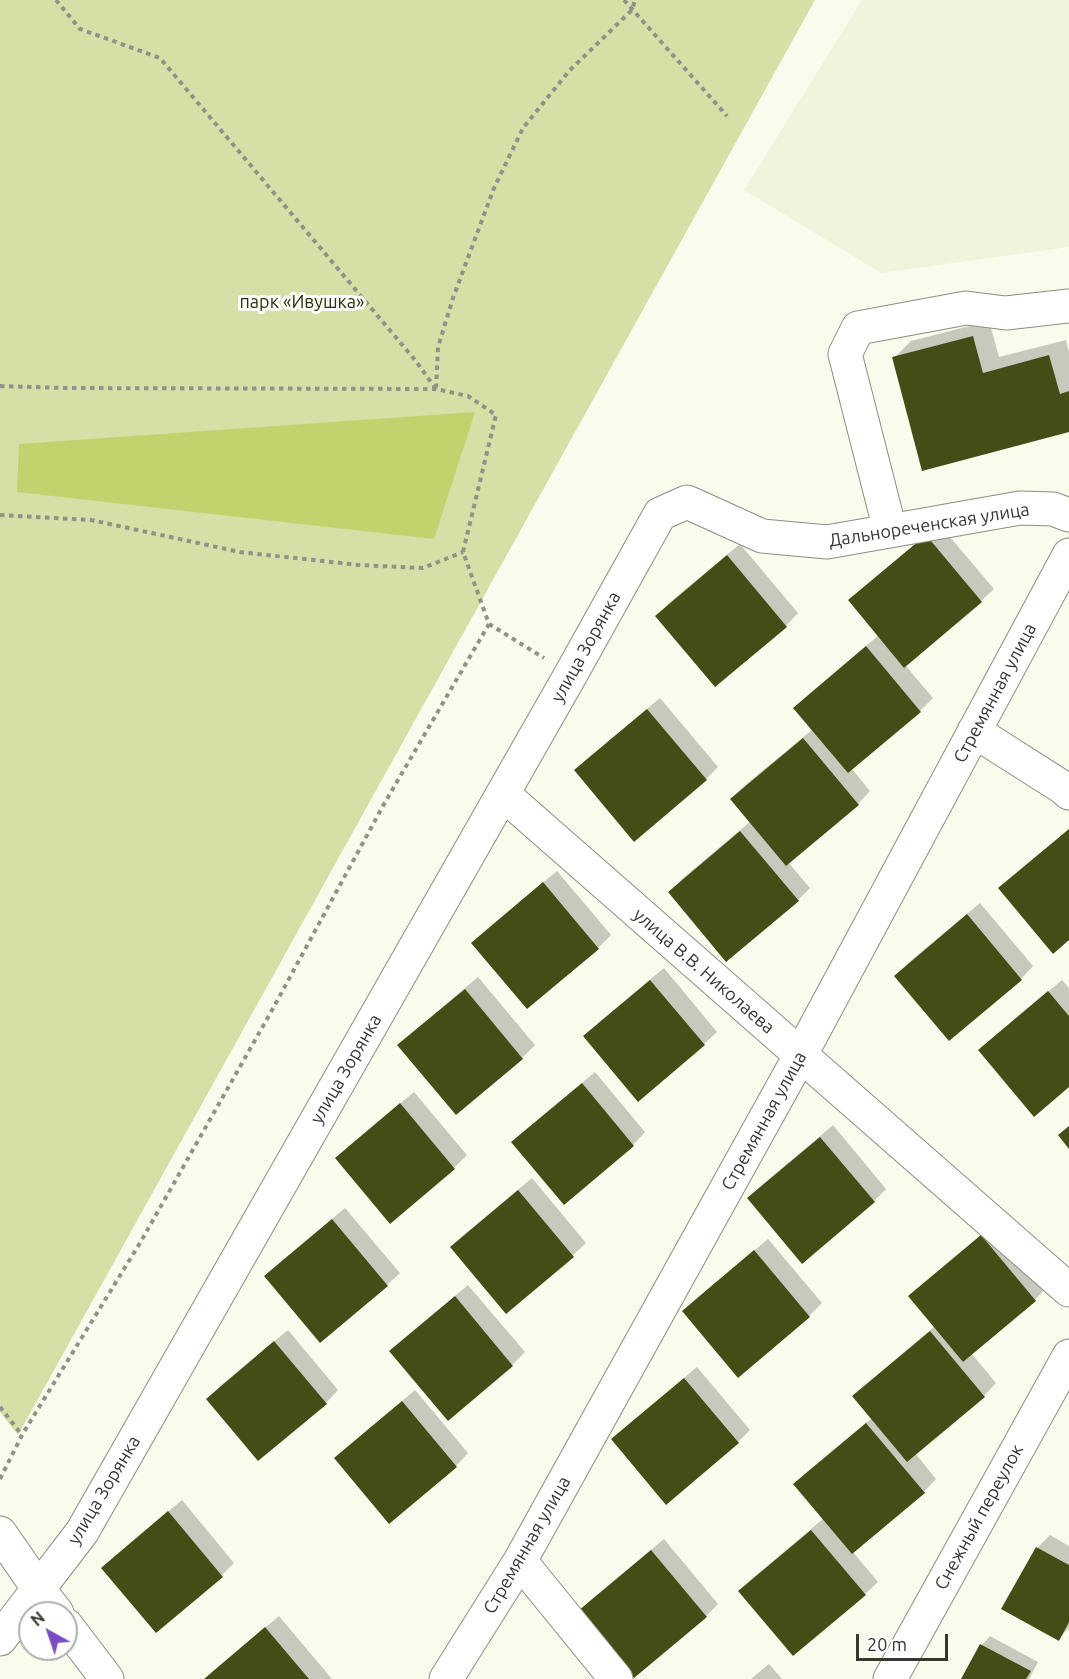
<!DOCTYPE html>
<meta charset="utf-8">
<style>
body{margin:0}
#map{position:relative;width:1069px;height:1679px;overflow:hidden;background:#f9fced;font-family:Ubuntu,sans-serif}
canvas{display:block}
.north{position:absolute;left:18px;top:1601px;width:60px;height:60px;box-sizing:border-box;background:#fff;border:2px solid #afafad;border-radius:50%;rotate:320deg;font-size:16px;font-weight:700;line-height:24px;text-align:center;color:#363731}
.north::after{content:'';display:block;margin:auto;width:21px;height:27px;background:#7a4cc4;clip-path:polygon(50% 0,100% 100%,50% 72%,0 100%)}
.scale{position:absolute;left:856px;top:1634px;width:92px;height:27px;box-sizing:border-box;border:3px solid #363731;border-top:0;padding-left:8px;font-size:18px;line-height:21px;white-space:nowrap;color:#363731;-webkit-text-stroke:4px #fff;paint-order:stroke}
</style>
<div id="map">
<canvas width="1069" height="1679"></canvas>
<div class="north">N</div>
<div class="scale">20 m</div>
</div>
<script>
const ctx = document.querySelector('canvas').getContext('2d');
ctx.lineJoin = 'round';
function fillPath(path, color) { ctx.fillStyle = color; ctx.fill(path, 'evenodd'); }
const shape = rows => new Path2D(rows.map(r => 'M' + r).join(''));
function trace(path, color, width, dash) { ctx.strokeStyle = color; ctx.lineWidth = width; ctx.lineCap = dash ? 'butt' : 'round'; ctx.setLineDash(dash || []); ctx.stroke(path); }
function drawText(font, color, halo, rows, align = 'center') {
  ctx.font = font + ' Ubuntu,sans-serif'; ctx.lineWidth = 6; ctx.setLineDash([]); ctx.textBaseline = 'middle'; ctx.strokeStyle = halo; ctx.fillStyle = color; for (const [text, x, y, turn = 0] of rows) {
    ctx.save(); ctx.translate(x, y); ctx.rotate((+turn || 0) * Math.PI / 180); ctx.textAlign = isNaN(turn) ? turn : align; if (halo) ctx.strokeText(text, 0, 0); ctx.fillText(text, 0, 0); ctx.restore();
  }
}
fillPath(shape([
 [862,0,1069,0,1069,247,881,273,744,190]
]), '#eff4dd');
fillPath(shape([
 [0,0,815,0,18,1435,0,1412]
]), '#d4e0a5');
fillPath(shape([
 [475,412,434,539,17,492,19,444]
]), '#c2d36e');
fillPath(shape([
 [989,321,999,357,1066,340,1069,352,1069,431,894,358,911,341],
 [939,524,994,589,981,601,905,665,933,698,920,711,852,769,870,791,858,804,788,862,810,888,798,900,670,892,682,879,751,821,732,799,744,786,813,729,795,708,808,695,879,635,863,588],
 [740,544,798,613,786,626,657,616,669,603],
 [660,698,718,767,706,779,576,770,588,758],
 [557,871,611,935,598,948,527,1007,473,943,486,930],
 [980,903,1033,966,1021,979,896,976,908,963],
 [664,968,717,1032,704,1044,638,1100,597,1024],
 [478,977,535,1045,522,1058,456,1113,412,1033],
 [1062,980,1069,988,1069,1085,980,1050,993,1038],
 [595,1072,645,1132,633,1145,526,1130],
 [414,1092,467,1155,454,1168,390,1222,337,1158,349,1146],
 [833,1125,886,1189,874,1201,749,1198,761,1186],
 [532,1178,586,1243,573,1255,506,1312,452,1247,464,1235],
 [345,1208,400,1273,387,1285,320,1341,266,1276,278,1264],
 [994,1224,1047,1287,1035,1300,971,1353,996,1383,984,1396,915,1453,936,1479,924,1492,853,1552,878,1582,865,1594,740,1591,753,1578,824,1518,795,1484,808,1471,872,1418,867,1384,935,1326,923,1284],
 [768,1239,822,1303,809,1316,738,1376,684,1311,696,1299],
 [468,1285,525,1352,512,1365,448,1419,404,1339],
 [288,1330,338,1390,326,1403,208,1399,220,1386],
 [697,1367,750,1430,738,1442,613,1439,626,1427],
 [415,1390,468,1453,456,1466,336,1458,349,1446],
 [182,1500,234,1563,222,1575,156,1631,103,1568,116,1555],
 [1050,1535,1069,1546,1069,1628,1058,1639,1037,1548],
 [664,1539,718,1604,706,1616,580,1611,592,1599],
 [279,1616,332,1679,205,1679,213,1671],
 [990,1636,1038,1662,1029,1679,963,1679,982,1645],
 [769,1664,782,1679,751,1679]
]), '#0003');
fillPath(shape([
 [973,336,983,373,1049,355,1060,394,1069,391,1069,432,922,471,892,357],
 [926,535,982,602,904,668,848,600],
 [727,555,787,627,715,687,655,616],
 [866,646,921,712,848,773,793,708],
 [647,709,707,780,634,842,574,770],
 [803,738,859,805,786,866,730,799],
 [1069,829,1069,940,1053,954,998,888],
 [740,831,799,901,726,962,668,892],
 [543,882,599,949,527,1009,471,943],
 [967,914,1022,980,949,1041,894,976],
 [650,980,705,1045,638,1102,583,1036],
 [465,989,523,1059,456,1115,397,1045],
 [1048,991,1069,1016,1069,1087,1034,1117,978,1050],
 [582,1083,634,1146,564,1205,511,1142],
 [400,1103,455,1169,390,1224,335,1158],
 [1069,1126,1069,1149,1058,1135],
 [820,1137,875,1202,802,1264,747,1198],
 [518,1190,574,1257,506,1314,450,1247],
 [332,1219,388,1286,320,1343,264,1276],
 [981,1235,1036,1301,963,1362,908,1296],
 [754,1250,810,1317,738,1378,682,1311],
 [455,1296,513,1366,448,1421,389,1351],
 [930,1331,985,1397,907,1462,852,1396],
 [274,1341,327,1404,258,1461,206,1399],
 [684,1378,739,1443,666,1505,611,1439],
 [402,1401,457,1467,389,1524,334,1458],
 [866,1423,925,1493,852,1554,793,1484],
 [168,1511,223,1577,156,1633,101,1568],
 [811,1530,866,1595,793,1656,738,1591],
 [1036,1547,1069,1565,1069,1622,1059,1641,1001,1609],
 [651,1550,707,1617,634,1678,578,1611],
 [265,1627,309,1679,204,1679],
 [980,1644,1031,1671,1026,1679,961,1679]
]), '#454d17');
const minor = shape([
 [890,530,845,354,858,328,966,308,1006,313,1069,306],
 [974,731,1062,787,1069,793],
 [503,794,1069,1290],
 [0,1533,38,1588,57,1613],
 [520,1561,616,1679],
 [66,1625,107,1679],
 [0,1639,82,1532,571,674,660,514,687,502,762,536,827,542,1020,508,1053,509,1069,515],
 [446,1679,520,1561,800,1056,1069,555],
 [890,1679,1069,1356]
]);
trace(minor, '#8b8e81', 35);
trace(shape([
 [56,0,80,29,160,58,415,360,436,389],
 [624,0,727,116],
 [0,386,65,388,436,389,468,396,496,415,463,552,489,624,544,658],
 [436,388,438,347,453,298,494,188,523,128,569,71,632,10,635,0],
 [0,515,91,520,240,552,358,565,423,568,463,552],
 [0,1407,22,1435],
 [0,1479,22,1435,140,1243,271,1012,384,804,489,624]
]), '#919389', 4, [4.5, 4.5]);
trace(minor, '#fff', 33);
drawText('18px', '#2b3206', '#fff', [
 ["парк «Ивушка»",302,302]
]);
drawText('18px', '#363731', '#fff', [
 ["Дальнореченская улица",929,525,-9],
 ["улица Зорянка",586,647,-61],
 ["Стремянная улица",995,693,-62],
 ["улица В.В. Николаева",704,971,41],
 ["улица Зорянка",346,1069,-60],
 ["Стремянная улица",764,1121,-61],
 ["улица Зорянка",104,1490,-59],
 ["Снежный переулок",979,1517,-61],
 ["Стремянная улица",527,1545,-60]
]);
</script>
